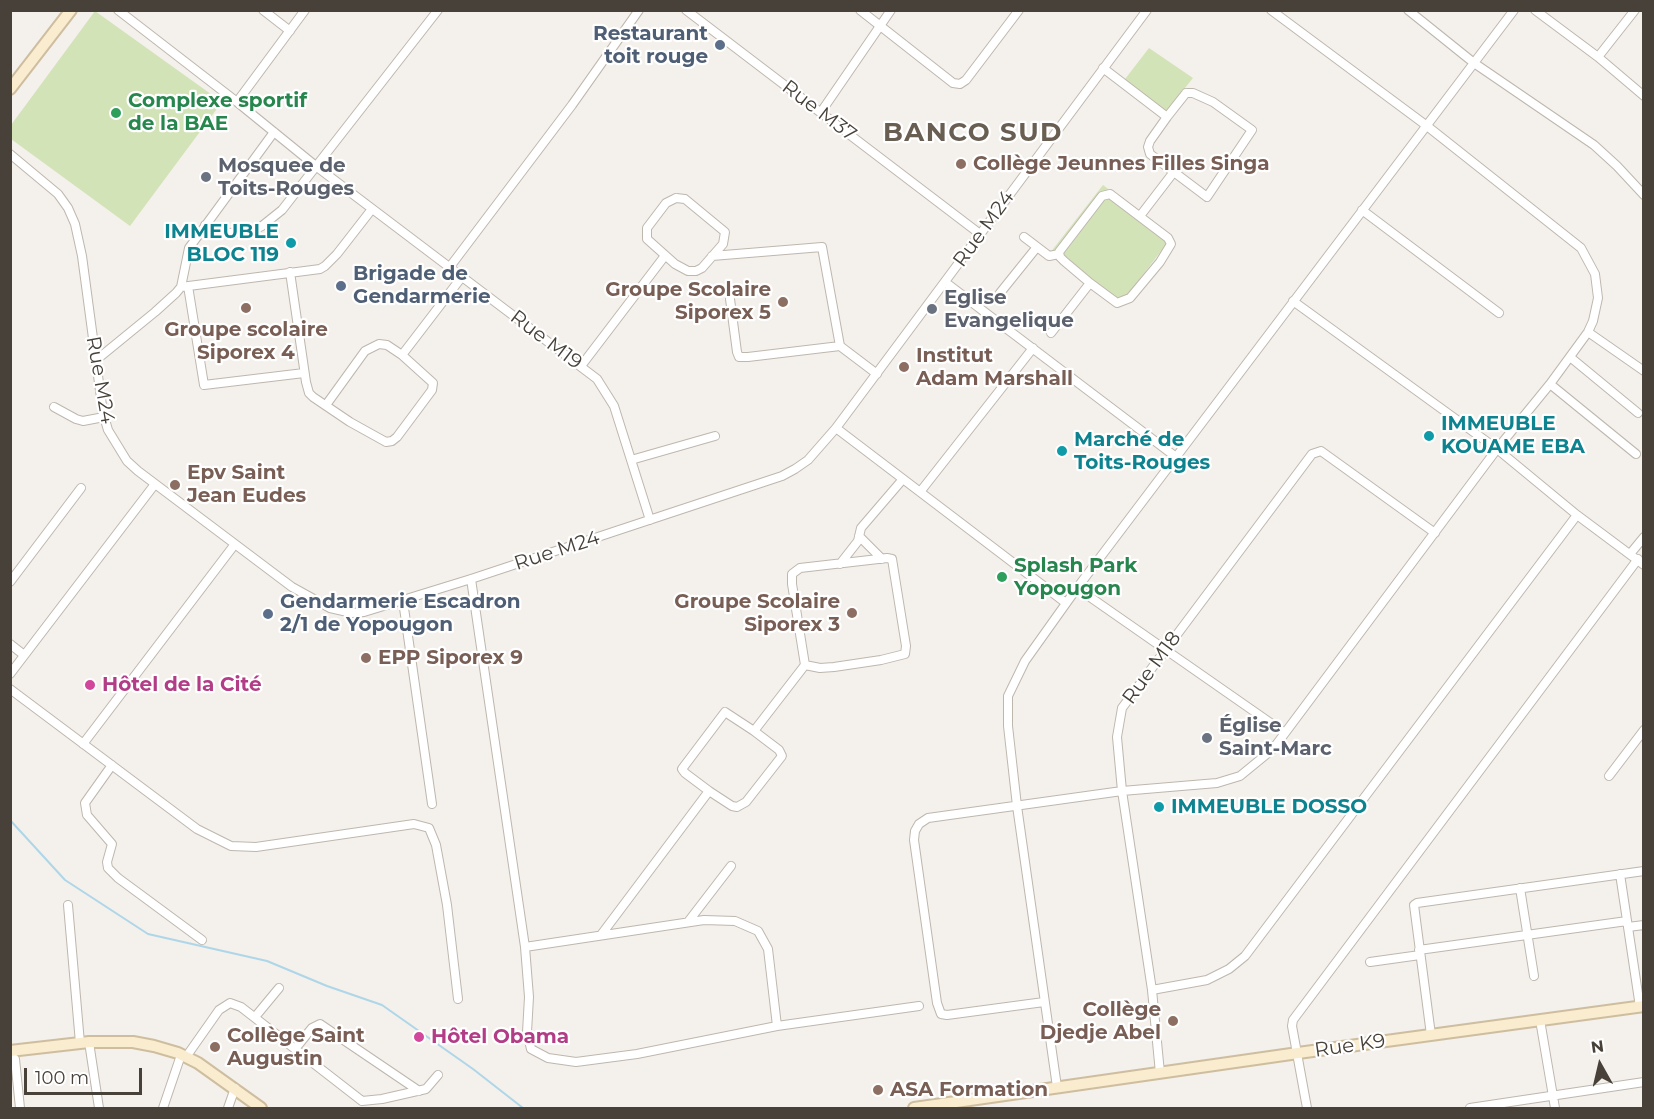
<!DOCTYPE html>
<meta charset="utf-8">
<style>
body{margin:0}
#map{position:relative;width:1654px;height:1119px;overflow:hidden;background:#f4f0eb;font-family:Montserrat,sans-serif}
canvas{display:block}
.frame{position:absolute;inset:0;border:12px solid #474139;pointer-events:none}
.north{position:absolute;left:1570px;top:1035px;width:60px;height:60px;-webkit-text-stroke:4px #fff;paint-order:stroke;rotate:352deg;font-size:16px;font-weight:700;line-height:24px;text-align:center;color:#474139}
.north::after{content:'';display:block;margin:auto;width:21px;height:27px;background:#474139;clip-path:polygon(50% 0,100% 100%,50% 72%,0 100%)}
.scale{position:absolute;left:24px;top:1068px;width:118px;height:27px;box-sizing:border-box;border:3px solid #474139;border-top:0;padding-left:8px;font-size:18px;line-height:21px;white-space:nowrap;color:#474139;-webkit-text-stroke:4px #fff;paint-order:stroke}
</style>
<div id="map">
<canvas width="1654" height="1119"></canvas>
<div class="frame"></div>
<div class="north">N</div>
<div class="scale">100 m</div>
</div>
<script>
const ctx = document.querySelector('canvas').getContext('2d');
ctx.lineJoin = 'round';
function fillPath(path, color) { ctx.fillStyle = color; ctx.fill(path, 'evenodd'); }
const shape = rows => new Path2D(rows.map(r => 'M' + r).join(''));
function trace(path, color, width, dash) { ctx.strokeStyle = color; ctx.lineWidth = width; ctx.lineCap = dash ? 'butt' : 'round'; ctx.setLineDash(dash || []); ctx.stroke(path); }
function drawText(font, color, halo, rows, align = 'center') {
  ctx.font = font + ' Montserrat,sans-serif'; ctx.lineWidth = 4.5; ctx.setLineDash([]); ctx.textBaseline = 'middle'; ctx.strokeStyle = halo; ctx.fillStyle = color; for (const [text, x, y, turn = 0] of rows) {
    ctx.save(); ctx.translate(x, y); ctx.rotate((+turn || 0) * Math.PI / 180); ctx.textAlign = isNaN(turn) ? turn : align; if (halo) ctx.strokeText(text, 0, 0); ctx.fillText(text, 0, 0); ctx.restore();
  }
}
fillPath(shape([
 [95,11,222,102,130,226,11,139,11,125],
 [1149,48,1193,78,1165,113,1122,83],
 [1103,185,1171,238,1119,306,1050,253]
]), '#d3e3b8');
trace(shape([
 [10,820,65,880,148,934,267,961,327,986,382,1005,473,1069,523,1108]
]), '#aed6e9', 2);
const street = shape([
 [118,10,237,102,317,167,597,379,614,406,650,520],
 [263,10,290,31],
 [686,10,980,234],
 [860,10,953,83,960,84,966,80,1019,10],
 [1408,10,1474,63,1594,145,1617,166,1644,195],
 [1535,10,1598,57,1644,96],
 [1598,57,1635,10],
 [1103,68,1167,117],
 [1186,93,1193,93,1213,102,1252,130,1207,197,1150,154,1148,147,1150,141,1167,117,1186,93],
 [237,102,305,10],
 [821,112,891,10],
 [10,154,58,194,68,208,75,224,82,256,103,413,108,430,127,461,138,471,292,587,330,608,352,613,364,612,471,579,782,476,795,469,808,460,836,428,1147,10],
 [676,198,685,199,725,232,723,244,702,268,696,271,688,271,675,264,647,239,647,228,666,203,676,198],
 [1362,210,1499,313],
 [1140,216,1173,173],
 [205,225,229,233,249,232,262,226,282,210,438,10],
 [1024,237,1049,256,1059,254],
 [712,256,822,247,840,346,877,374],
 [449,268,572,105,639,10],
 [290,272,306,382,309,393,313,397,350,422,386,442,392,441,397,437,432,390,433,383,402,355,387,345,379,344,365,351,326,405],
 [945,282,1176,457],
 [188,286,204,385,304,373],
 [181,287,320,269,325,266,337,254,372,209],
 [1000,293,1037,247],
 [730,299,737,352,739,357,748,357,840,346],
 [1293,301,1497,449,1577,515,1644,565],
 [1588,332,1644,371],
 [1051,333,1090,283,1117,303,1130,298,1160,262,1171,244,1168,238,1110,194,1102,196,1059,252,1060,257,1064,261,1090,283],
 [402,355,461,278],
 [1570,357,1638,413],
 [95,361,155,312,176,293,181,287,189,248,274,132],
 [581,366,664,257],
 [1550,384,1636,454],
 [54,407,76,419,83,421,104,417],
 [836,428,1066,603],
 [631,460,715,436],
 [920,492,1033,348],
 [859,536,882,559],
 [1630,554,1644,537],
 [840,564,858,541,861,528,903,479],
 [471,579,525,947,529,997,527,1032,531,1049,548,1058,576,1062,637,1054,777,1026,919,1006],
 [10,582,81,488],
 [1077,588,1285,733],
 [403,601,432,804],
 [10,644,24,655],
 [10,674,155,484],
 [10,689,197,829,231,846,256,847,414,824,429,828,436,845,447,905,458,999],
 [725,712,754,731,779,750,782,756,746,802,737,807,732,806,709,791,685,773,682,769,725,712],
 [754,731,805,665,792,584,792,574,800,568,887,558,892,559,906,646,905,654,881,660,834,667,820,668,805,665],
 [83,744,235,544],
 [112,765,85,803,87,815,112,844,107,862,108,868,118,878,202,940],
 [1609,776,1644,730],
 [1620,874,1640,1007],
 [1520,888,1534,976],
 [68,905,80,1043],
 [688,922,731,866],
 [1628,927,1644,925],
 [601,935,709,791],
 [525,947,704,920,735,921,758,931,768,949,777,1026],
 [1419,950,1627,921],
 [1370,962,1420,955],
 [1152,990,1207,980,1229,969,1245,956,1577,515],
 [1044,1002,947,1015,941,1014,937,1003,914,840,915,831,919,824,928,818,1122,791,1217,783,1240,776,1273,749,1497,449,1550,384,1588,332,1593,321,1598,298,1595,274,1581,248,1427,126,1271,10],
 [255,1017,279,988],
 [1540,1020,1555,1108],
 [1431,1035,1414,905,1417,903,1644,871],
 [89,1042,99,1108],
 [295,1049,312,1028,320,1024,419,1091],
 [10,1055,15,1059,20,1108],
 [186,1057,219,1010,230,1003,241,1007,362,1101,382,1099,426,1089,438,1075],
 [1160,1073,1152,990,1122,791,1117,737,1122,708,1312,454,1321,451,1435,533],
 [1057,1087,1017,806,1008,726,1008,696,1025,661,1077,588,1514,10],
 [163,1108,181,1055],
 [228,1108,235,1088],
 [1307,1108,1292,1026,1293,1020,1638,559],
 [1470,1108,1644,1082]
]);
const secondary = shape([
 [10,89,71,10],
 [10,1051,89,1042,133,1042,154,1046,178,1053,198,1063,261,1108],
 [914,1108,1298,1053,1644,1006]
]);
trace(street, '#beb7ae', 10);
trace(secondary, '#cebe9f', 14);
trace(street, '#fff', 8);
trace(secondary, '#f9eccf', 10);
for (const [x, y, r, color] of [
 [720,45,6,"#5c6f8a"],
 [116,113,6,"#2e9e5b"],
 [961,164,6,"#8d6e63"],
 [206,177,6,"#6b7280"],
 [291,243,6,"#0f9aa8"],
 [341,286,6,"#5c6f8a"],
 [783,302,6,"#8d6e63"],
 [246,308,6,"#8d6e63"],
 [932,309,6,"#6b7280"],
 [904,367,6,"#8d6e63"],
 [1429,436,6,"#0f9aa8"],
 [1062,451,6,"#0f9aa8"],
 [175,485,6,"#8d6e63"],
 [1002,577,6,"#2e9e5b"],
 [852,613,6,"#8d6e63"],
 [268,614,6,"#5c6f8a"],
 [366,658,6,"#8d6e63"],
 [90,685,6,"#d1479c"],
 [1207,738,6,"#6b7280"],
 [1159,807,6,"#0f9aa8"],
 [1173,1021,6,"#8d6e63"],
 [419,1037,6,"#d1479c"],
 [215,1047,6,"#8d6e63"],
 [878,1090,6,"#8d6e63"]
]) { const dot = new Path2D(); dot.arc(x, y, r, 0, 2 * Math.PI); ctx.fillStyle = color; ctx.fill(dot); trace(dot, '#fff', 2); }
drawText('bold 20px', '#4e5e75', '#fff', [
 ["Restaurant",708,34,"right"],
 ["toit rouge",708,57,"right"],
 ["Brigade de",353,274],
 ["Gendarmerie",353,297],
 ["Gendarmerie Escadron",280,602],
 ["2/1 de Yopougon",280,625]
], 'left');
drawText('bold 20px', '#27864d', '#fff', [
 ["Complexe sportif",128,101],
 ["de la BAE",128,124],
 ["Splash Park",1014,566],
 ["Yopougon",1014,589]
], 'left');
drawText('20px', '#474139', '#fff', [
 ["Rue M37",819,111,37],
 ["Rue M24",984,229,-54],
 ["Rue M19",546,340,37],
 ["Rue M24",100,380,80],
 ["Rue M24",557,551,-18],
 ["Rue M18",1152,668,-54],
 ["Rue K9",1350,1046,-8]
]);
drawText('bold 20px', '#785e54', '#fff', [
 ["Collège Jeunnes Filles Singa",973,164],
 ["Groupe Scolaire",771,290,"right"],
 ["Siporex 5",771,313,"right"],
 ["Groupe scolaire",246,330,"center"],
 ["Siporex 4",246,353,"center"],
 ["Institut",916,356],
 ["Adam Marshall",916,379],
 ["Epv Saint",187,473],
 ["Jean Eudes",187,496],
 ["Groupe Scolaire",840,602,"right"],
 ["Siporex 3",840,625,"right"],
 ["EPP Siporex 9",378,658],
 ["Collège",1161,1010,"right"],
 ["Djedje Abel",1161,1033,"right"],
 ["Collège Saint",227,1036],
 ["Augustin",227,1059],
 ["ASA Formation",890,1090]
], 'left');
drawText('bold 20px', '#5b616d', '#fff', [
 ["Mosquee de",218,166],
 ["Toits-Rouges",218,189],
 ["Eglise",944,298],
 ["Evangelique",944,321],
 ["Église",1219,726],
 ["Saint-Marc",1219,749]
], 'left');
drawText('bold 20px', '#0d838f', '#fff', [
 ["IMMEUBLE",279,232,"right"],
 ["BLOC 119",279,255,"right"],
 ["IMMEUBLE",1441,424],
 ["KOUAME EBA",1441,447],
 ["Marché de",1074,440],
 ["Toits-Rouges",1074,463],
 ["IMMEUBLE DOSSO",1171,807]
], 'left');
drawText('bold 20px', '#b23c85', '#fff', [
 ["Hôtel de la Cité",102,685],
 ["Hôtel Obama",431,1037]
], 'left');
ctx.letterSpacing = '1.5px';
drawText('bold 26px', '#695e52', '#fff', [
 ["BANCO SUD",973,133]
]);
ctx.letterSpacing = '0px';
</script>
